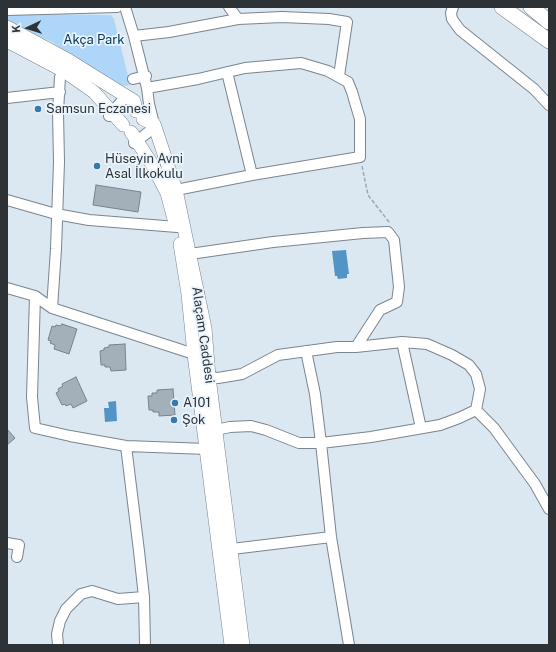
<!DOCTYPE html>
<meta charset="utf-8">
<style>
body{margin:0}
#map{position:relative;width:556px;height:652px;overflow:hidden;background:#dbe8f2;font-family:"Public Sans",sans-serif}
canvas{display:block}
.frame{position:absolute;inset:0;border:8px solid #2d3236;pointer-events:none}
.north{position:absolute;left:8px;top:8px;width:40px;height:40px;-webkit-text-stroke:3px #eaf4fd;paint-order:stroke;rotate:266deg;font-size:11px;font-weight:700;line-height:16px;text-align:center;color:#2d3236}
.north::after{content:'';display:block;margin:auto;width:14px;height:18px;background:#2d3236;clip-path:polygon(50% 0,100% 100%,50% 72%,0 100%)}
</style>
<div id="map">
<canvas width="556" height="652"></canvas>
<div class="frame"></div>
<div class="north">K</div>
</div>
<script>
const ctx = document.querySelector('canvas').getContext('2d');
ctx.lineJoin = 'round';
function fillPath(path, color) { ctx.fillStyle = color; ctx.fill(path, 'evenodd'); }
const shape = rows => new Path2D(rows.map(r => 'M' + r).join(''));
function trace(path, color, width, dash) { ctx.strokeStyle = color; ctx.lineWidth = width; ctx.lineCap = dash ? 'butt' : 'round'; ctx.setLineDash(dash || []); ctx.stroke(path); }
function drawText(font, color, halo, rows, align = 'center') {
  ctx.font = font + ' "Public Sans",sans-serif'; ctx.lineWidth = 3.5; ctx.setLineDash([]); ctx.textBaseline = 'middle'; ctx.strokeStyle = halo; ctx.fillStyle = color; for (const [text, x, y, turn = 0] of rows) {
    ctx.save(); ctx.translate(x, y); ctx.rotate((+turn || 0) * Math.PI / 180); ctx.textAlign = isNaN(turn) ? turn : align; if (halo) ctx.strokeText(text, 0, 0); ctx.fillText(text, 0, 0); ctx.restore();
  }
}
fillPath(shape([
 [7,14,111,15,114,19,130,84,128,86,118,85,73,58,52,42,7,22]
]), '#aed6f9');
fillPath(shape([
 [346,250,349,274,347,274,347,278,338,279,337,276,335,276,332,251],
 [116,401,117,421,105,422,104,408,109,408,108,402]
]), '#5394c7');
const building = shape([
 [96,185,141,192,138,212,93,205,96,185],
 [62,324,77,329,69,354,54,349,55,345,50,343,51,341,48,340,52,326,55,327,56,325,61,326,62,324],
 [125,344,126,370,111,371,110,367,105,367,105,365,101,365,100,351,104,350,104,348,109,347,109,345,125,344],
 [76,377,87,401,73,408,71,404,66,406,65,404,62,405,56,393,59,391,58,389,63,386,62,384,76,377],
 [173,389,175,415,159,416,159,412,153,412,153,410,149,410,148,396,152,396,152,393,157,393,157,390,173,389],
 [7,429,15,438,7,445,7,429]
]);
fillPath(building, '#a3afb9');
trace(building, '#77828c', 1);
const minor = shape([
 [125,7,134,36,147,88,149,104,154,124],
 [229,7,238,19],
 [453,7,451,13,452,19,460,30,534,89,549,105],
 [7,10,117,7],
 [134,36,169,32,238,19,282,17,329,19,347,22,339,76],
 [227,72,252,175],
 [133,79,146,76],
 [147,88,198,79,245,68,301,63,328,71,348,82,352,92,360,119,360,157,252,175,176,190],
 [7,98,60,92],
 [109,116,126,96],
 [134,143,155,127],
 [7,200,56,214,89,220,177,227],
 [190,254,273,242,363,233,388,232,394,240,399,287,397,302,380,310,356,347,337,347,278,355,242,374,218,378,209,377],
 [7,288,35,296,52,308,194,354],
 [35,296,32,397,35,428,70,436,126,446,207,449],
 [52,308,56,249,59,162,58,112,60,77,64,71],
 [402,342,421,428],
 [356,347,402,342,427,344,452,355,469,365,476,374,480,389,476,410],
 [306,351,315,394,321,443,371,437,440,425,459,418,476,410,494,428,535,484,549,509],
 [216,430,230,427,251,426,266,430,299,443,321,443,331,537,349,645],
 [126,446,139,551,144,597,145,645],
 [7,543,19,545,17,557],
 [232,549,331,537],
 [58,645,57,634,60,621,66,609,81,594,92,591,118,599,144,597]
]);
const major = shape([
 [7,27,68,60,134,101,136,111],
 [7,41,64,71,94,92,123,125],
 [143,119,154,124,176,190,205,328,209,377,243,645],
 [131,132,152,164,167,193,174,219],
 [180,244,188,294,194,354,231,645]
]);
const highway = shape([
 [502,7,549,41],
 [531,7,549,22]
]);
trace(minor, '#7a858f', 12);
trace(major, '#7a858f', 14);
trace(highway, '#7a858f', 16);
trace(shape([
 [362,166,368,195,389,222,389,224]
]), '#9fa9b1', 1.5, [4, 2]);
trace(minor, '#fff', 10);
trace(major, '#fff', 13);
trace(highway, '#fff', 15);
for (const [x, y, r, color] of [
 [38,109,4,"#347aaf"],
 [97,166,4,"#347aaf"],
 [175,403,4,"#347aaf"],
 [174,420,4,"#347aaf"]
]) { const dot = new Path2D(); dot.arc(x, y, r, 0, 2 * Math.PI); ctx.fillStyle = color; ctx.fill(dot); trace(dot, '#eaf4fd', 1.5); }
drawText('13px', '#013659', '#eaf4fd', [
 ["Akça Park",94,40]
]);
drawText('13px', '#2d3236', '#eaf4fd', [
 ["Samsun Eczanesi",46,109],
 ["Hüseyin Avni",105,159],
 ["Asal İlkokulu",105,174],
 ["A101",183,403],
 ["Şok",182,420]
], 'left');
drawText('13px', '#2d3236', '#eaf4fd', [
 ["Alaçam Caddesi",203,335,82]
]);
</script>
